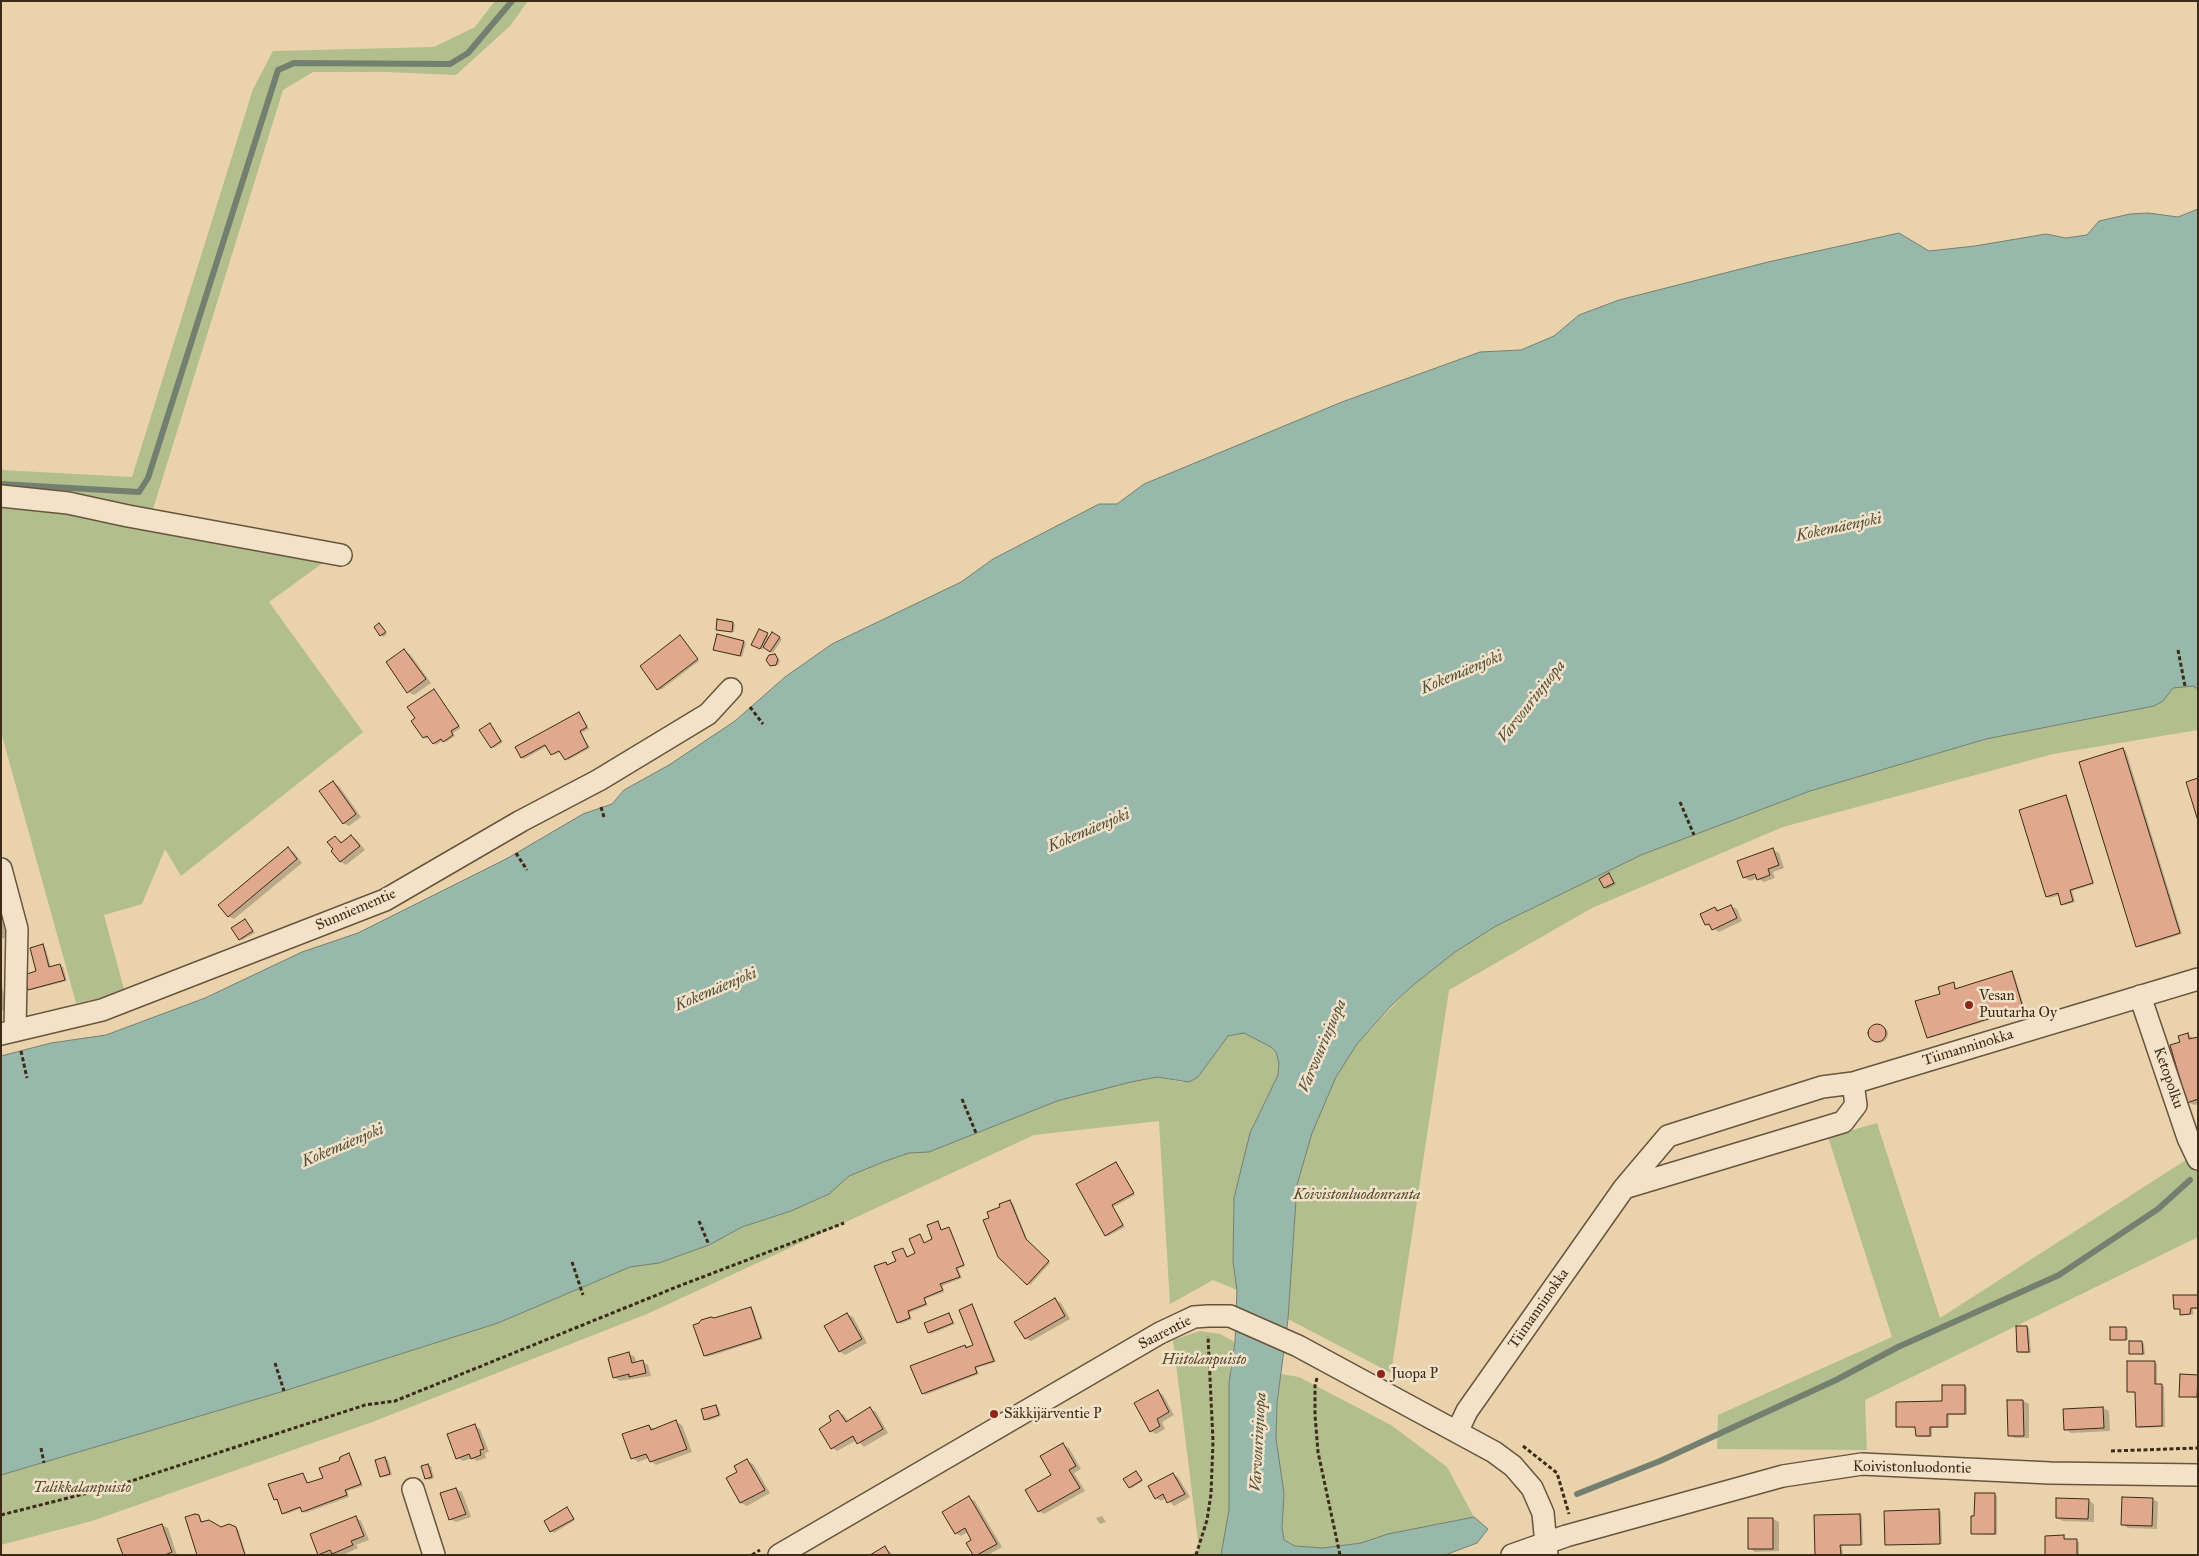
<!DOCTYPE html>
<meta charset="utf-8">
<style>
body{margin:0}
#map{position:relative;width:2199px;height:1556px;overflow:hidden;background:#ead3ac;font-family:"IM FELL Great Primer",serif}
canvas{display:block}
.frame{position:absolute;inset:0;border:2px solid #3c2b15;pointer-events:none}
</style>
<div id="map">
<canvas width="2199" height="1556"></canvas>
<div class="frame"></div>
</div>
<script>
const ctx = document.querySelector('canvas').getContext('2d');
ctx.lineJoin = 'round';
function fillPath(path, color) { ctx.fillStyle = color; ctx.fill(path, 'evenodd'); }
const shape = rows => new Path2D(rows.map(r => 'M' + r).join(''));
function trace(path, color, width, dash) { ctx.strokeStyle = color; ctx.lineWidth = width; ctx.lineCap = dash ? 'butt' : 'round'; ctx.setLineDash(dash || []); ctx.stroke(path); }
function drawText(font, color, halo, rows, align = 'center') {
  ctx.font = font + ' "IM FELL Great Primer",serif'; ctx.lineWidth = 5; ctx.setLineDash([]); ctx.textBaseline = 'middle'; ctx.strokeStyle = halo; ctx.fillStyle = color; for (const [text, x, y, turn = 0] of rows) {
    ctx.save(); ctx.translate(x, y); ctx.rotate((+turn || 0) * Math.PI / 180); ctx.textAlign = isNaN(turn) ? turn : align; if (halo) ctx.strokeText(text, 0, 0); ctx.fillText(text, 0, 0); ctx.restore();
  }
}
fillPath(shape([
 [495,1,528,1,510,26,456,75,386,72,313,72,283,90,153,509,179,519,345,547,269,602,363,732,181,876,165,849,142,904,104,915,125,993,76,1003,1,732,1,470,132,477,253,89,273,51,434,47,475,27],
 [2193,686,2198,689,2198,730,2053,754,1783,827,1592,908,1449,990,1391,1373,1288,1319,1297,1185,1312,1133,1323,1104,1336,1077,1357,1044,1412,986,1455,952,1496,926,1641,855,1810,791,1986,739,2154,706,2163,701,2173,688],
 [1244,1033,1271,1047,1276,1052,1279,1063,1278,1075,1250,1133,1234,1198,1233,1262,1237,1290,1213,1280,1170,1304,1159,1121,1034,1135,647,1314,375,1421,92,1521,1,1545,1,1475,284,1391,498,1323,630,1267,659,1263,709,1245,742,1227,791,1211,829,1194,849,1176,883,1162,909,1153,929,1152,1057,1101,1131,1082,1157,1077,1182,1082,1198,1077,1228,1036],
 [1877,1123,1940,1318,2189,1158,2198,1142,2198,1237,1865,1400,1867,1450,1717,1449,1718,1415,1892,1337,1828,1137],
 [1200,1331,1220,1334,1235,1342,1230,1368,1229,1510,1221,1555,1192,1555,1199,1549,1173,1340],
 [1281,1374,1299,1377,1391,1425,1447,1467,1474,1517,1388,1534,1361,1543,1323,1548,1295,1546,1284,1540,1282,1528,1284,1493,1276,1439,1277,1403]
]), '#b2be8d');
const water = shape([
 [2198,209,2198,689,2193,686,2173,688,2163,701,2154,706,1986,739,1810,791,1641,855,1496,926,1455,952,1412,986,1391,1006,1357,1044,1336,1077,1312,1133,1297,1185,1288,1319,1277,1403,1276,1439,1284,1493,1282,1528,1284,1540,1295,1546,1323,1548,1361,1543,1388,1534,1474,1517,1488,1529,1477,1543,1445,1555,1221,1555,1229,1510,1229,1383,1235,1342,1237,1290,1233,1262,1234,1198,1250,1133,1278,1075,1279,1063,1276,1052,1271,1047,1244,1033,1228,1036,1198,1077,1189,1082,1157,1077,1131,1082,1057,1101,929,1152,909,1153,883,1162,849,1176,829,1194,791,1211,742,1227,709,1245,659,1263,630,1267,498,1323,284,1391,1,1475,1,1056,51,1043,106,1035,205,998,302,952,358,933,508,858,583,814,612,804,624,790,669,765,735,721,785,677,832,644,961,582,993,559,1099,504,1117,504,1144,484,1342,402,1480,352,1521,350,1554,336,1579,315,1619,300,1768,262,1899,233,1929,251,1975,246,2046,234,2066,238,2087,235,2099,221,2130,214,2148,213,2178,217,2198,209]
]);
fillPath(water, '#98b8ab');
trace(water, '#73806f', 1);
fillPath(shape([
 [733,623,735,624,734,632,717,629],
 [379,624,387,634,383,637,381,635],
 [760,631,771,637,773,634,782,639,773,653,764,647,763,650,753,644],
 [682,638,699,661,661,690,658,689],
 [743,642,746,643,742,657,717,650],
 [404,651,410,654,431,683,414,695,408,692],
 [775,655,780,661,778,665,773,666,771,665],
 [434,690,461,728,453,733,455,736,446,742,443,740,436,745,429,737,426,739,424,737],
 [579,713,589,729,581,733,590,748,568,760,562,752,553,755,565,749,547,746,524,759,522,757],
 [490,725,503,742,494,748,492,747],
 [2123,749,2126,751,2182,934,2140,947,2137,946],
 [333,782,339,786,361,817,349,826,343,823],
 [2066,796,2068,798,2094,884,2072,891,2075,902,2065,905,2062,904,2060,895,2049,898,2047,896],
 [351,836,357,840,365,850,346,865,341,862,333,851,336,838,343,843],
 [288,849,294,852,302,863,234,919,228,916],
 [1773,850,1779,853,1784,868,1773,872,1775,878,1764,882,1757,878,1750,881,1744,877],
 [1609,875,1616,884,1607,889,1605,887],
 [1731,906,1737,909,1742,921,1719,932,1706,924,1715,908,1720,911],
 [1,917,8,937,1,939],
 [245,920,255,933,242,940,240,939],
 [43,945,45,947,51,968,60,966,63,967,67,981,31,990,29,989,37,972],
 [2012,973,2014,974,2025,1009,1930,1038,1928,1037,1942,995,1954,984,1957,990],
 [1,984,8,1009,1,1011],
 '1870 1034a9 9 0 1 1 18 0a9 9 0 1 1-18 0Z',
 [2188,1034,2194,1039,2198,1038,2198,1104,2194,1105,2188,1102,2182,1043],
 [1116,1163,1135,1195,1113,1207,1125,1227,1108,1236,1106,1235],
 [1010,1202,1013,1203,1028,1242,1050,1263,1030,1285,991,1219],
 [937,1222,943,1231,949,1229,951,1230,965,1266,958,1269,962,1278,942,1286,944,1292,925,1299,928,1305,909,1313,912,1319,900,1324,898,1322,886,1263,888,1264,898,1262,903,1249,908,1257,917,1254,920,1236,925,1244,934,1240],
 [2198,1296,2198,1309,2193,1309,2193,1315,2184,1315,2181,1314,2181,1310,2175,1308],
 [1055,1300,1061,1303,1070,1319,1031,1341,1025,1338],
 [972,1306,974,1307,996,1362,976,1368,979,1374,925,1395,923,1393,965,1346,975,1346],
 [751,1308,753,1310,763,1339,707,1357,705,1355,714,1320],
 [847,1314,853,1317,867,1343,845,1355,839,1351],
 [949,1314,955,1324,931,1334,929,1332],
 [2027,1327,2029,1328,2031,1353,2021,1353,2019,1352],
 [2126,1328,2128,1329,2128,1340,2111,1339],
 [2142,1342,2144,1344,2145,1355,2130,1353],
 [629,1354,635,1357,636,1363,642,1362,648,1365,651,1376,620,1381,614,1377],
 [2154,1362,2157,1364,2157,1385,2164,1386,2165,1427,2139,1428,2137,1426,2136,1393,2128,1391],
 [2198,1376,2198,1398,2180,1396],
 [1964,1386,1967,1387,1967,1415,1949,1415,1949,1428,1932,1428,1932,1437,1919,1437,1917,1436,1916,1428,1897,1427,1943,1402],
 [1158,1392,1163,1395,1174,1415,1162,1422,1165,1429,1156,1434,1151,1431],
 [2009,1401,2023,1401,2029,1404,2029,1438,2015,1438,2009,1435],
 [716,1406,718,1407,721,1416,708,1421,705,1419],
 [2103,1408,2109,1411,2110,1431,2071,1433,2065,1429],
 [870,1409,876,1412,888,1433,864,1447,857,1440,837,1451,832,1448,833,1422,838,1412,844,1415,849,1422],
 [676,1422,682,1425,692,1452,656,1465,651,1461,649,1458,638,1462,633,1458,648,1426,655,1429],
 [474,1426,480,1429,489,1452,485,1453,486,1458,477,1461,472,1458,463,1461,458,1458],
 [1063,1445,1069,1448,1081,1469,1074,1473,1085,1491,1044,1514,1038,1511],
 [349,1455,351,1456,363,1486,347,1491,349,1497,305,1513,302,1508,286,1514,283,1513,279,1500,275,1499,303,1475,309,1484,324,1478],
 [385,1459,388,1460,392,1475,384,1477,381,1476],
 [747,1461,753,1464,770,1493,747,1506,741,1503,728,1479,739,1472],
 [428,1465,431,1466,434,1478,429,1480,426,1478],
 [1136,1472,1143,1481,1132,1488,1130,1487],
 [1173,1474,1178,1477,1190,1497,1174,1506,1166,1498,1161,1501,1156,1498],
 [456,1489,462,1492,471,1517,456,1522,450,1519],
 [1995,1495,1997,1496,1997,1535,1975,1534,1972,1533,1975,1517],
 [969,1498,975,1501,1002,1547,988,1555,974,1555,973,1541,968,1532,961,1536,955,1533],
 [2152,1499,2158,1502,2157,1529,2128,1528,2122,1524],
 [2088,1500,2094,1504,2094,1522,2063,1521,2057,1518],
 [567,1509,575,1520,554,1533,551,1531,545,1521],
 [1939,1510,1941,1512,1942,1544,1886,1545],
 [1859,1515,1862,1516,1863,1545,1842,1546,1843,1555,1817,1555],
 [199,1516,203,1523,221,1528,238,1529,246,1555,198,1555],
 [1102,1516,1106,1522,1100,1524,1096,1518],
 [356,1518,361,1521,369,1540,356,1545,358,1548,343,1555,319,1554],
 [1749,1519,1773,1519,1779,1522,1779,1551,1755,1552,1749,1548],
 [162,1525,168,1528,177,1555,124,1555],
 [2064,1537,2066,1540,2079,1542,2079,1555,2046,1555],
 [885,1547,893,1555,872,1555]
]), '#0003');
trace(shape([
 [1,484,139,492,148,478,278,70,294,63,450,64,468,53,512,1],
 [1577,1494,1660,1461,1836,1380,1898,1347,2059,1275,2158,1209,2190,1180]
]), '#73806f', 6);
const building = shape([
 [717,619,733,622,732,632,716,630,717,619],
 [379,623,386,632,380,636,374,627,379,623],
 [759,629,768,633,760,649,751,645,759,629],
 [772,632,780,637,770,652,763,647,772,632],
 [717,634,744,641,740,656,713,650,717,634],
 [680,635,698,659,657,690,640,666,680,635],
 [404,649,426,679,407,693,386,662,404,649],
 [775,654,778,659,776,665,770,666,766,660,769,655,775,654],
 [434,689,459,726,451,731,453,735,443,742,441,739,433,744,427,736,423,738,411,721,415,718,407,707,434,689],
 [579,712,587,727,580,731,588,747,565,760,559,751,551,755,545,745,521,758,515,747,579,712],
 [490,723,501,741,491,748,479,730,490,723],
 [2123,748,2180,933,2136,947,2079,762,2123,748],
 [2198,778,2198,821,2186,782,2198,778],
 [333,781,356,814,343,824,319,791,333,781],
 [2066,795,2093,883,2070,890,2073,901,2061,905,2058,893,2046,897,2019,810,2066,795],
 [351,835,360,846,340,862,331,851,333,849,327,842,335,836,341,843,351,835],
 [288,847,297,859,228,917,218,905,288,847],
 [1773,848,1779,865,1768,869,1770,875,1757,880,1755,874,1743,878,1737,861,1773,848],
 [1609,873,1614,883,1604,888,1599,879,1609,873],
 [1731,905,1737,918,1712,930,1709,924,1705,925,1700,914,1715,907,1717,911,1731,905],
 [245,919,253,931,239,940,231,928,245,919],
 [43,944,49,967,60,964,65,980,28,990,24,975,36,971,30,948,43,944],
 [2012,971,2023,1008,1927,1038,1915,1001,1940,994,1938,987,1954,982,1955,989,2012,971],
 '1868 1033a9 9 0 1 1 18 0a9 9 0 1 1-18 0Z',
 [2188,1033,2189,1039,2198,1037,2198,1099,2187,1103,2170,1045,2180,1042,2178,1036,2188,1033],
 [1116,1162,1134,1193,1112,1205,1123,1225,1105,1236,1076,1184,1116,1162],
 [1010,1200,1026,1239,1049,1261,1027,1285,998,1257,983,1220,989,1218,987,1212,1000,1207,999,1204,1010,1200],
 [938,1221,941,1230,949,1227,964,1265,956,1268,960,1277,940,1284,943,1290,924,1298,926,1304,908,1311,910,1318,897,1323,874,1266,886,1262,887,1265,896,1261,892,1252,903,1248,907,1257,915,1253,909,1239,920,1234,924,1243,932,1239,927,1225,938,1221],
 [2173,1295,2198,1295,2198,1308,2191,1308,2190,1314,2180,1315,2180,1309,2174,1309,2173,1295],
 [1055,1298,1065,1316,1025,1339,1014,1322,1055,1298],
 [972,1304,994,1361,975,1367,977,1373,922,1394,910,1366,965,1345,966,1348,973,1345,959,1310,972,1304],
 [751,1307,761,1338,704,1356,693,1325,699,1323,701,1320,711,1317,714,1318,751,1307],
 [847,1313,862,1339,839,1352,824,1326,847,1313],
 [949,1313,953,1323,928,1333,924,1323,949,1313],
 [2016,1326,2027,1326,2029,1352,2017,1352,2016,1326],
 [2110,1327,2126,1327,2126,1340,2110,1340,2110,1327],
 [2129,1341,2142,1341,2143,1354,2129,1354,2129,1341],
 [629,1352,632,1363,643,1360,646,1373,629,1377,629,1374,613,1378,608,1358,629,1352],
 [2127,1361,2155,1361,2155,1384,2162,1384,2162,1426,2136,1427,2135,1392,2127,1392,2127,1361],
 [2180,1374,2198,1375,2197,1397,2179,1397,2180,1374],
 [1942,1385,1965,1385,1965,1414,1947,1414,1947,1427,1930,1427,1930,1436,1916,1436,1915,1427,1896,1427,1896,1402,1942,1401,1942,1385],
 [1158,1390,1169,1412,1157,1419,1160,1426,1150,1432,1134,1403,1158,1390],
 [2007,1400,2023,1400,2024,1436,2008,1436,2007,1400],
 [716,1405,719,1415,704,1420,701,1409,716,1405],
 [870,1407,883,1429,857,1444,853,1436,831,1449,819,1429,831,1421,829,1416,838,1410,846,1422,870,1407],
 [2103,1407,2104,1428,2064,1430,2063,1409,2103,1407],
 [676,1420,687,1449,650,1462,646,1454,631,1459,622,1434,649,1425,651,1430,676,1420],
 [475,1424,484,1449,480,1450,481,1455,471,1459,469,1454,456,1459,447,1434,475,1424],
 [1063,1443,1076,1466,1069,1470,1080,1488,1038,1512,1025,1490,1051,1475,1040,1456,1063,1443],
 [349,1453,361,1484,345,1490,347,1495,302,1512,300,1507,282,1514,277,1499,274,1500,268,1484,303,1473,307,1483,323,1478,319,1468,339,1461,340,1457,349,1453],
 [385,1457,390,1474,380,1477,375,1460,385,1457],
 [747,1459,765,1490,740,1503,726,1478,737,1472,734,1466,747,1459],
 [428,1464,432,1477,425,1479,421,1466,428,1464],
 [1136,1471,1142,1480,1129,1488,1123,1479,1136,1471],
 [1173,1473,1185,1494,1167,1503,1163,1494,1155,1499,1148,1486,1173,1473],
 [456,1488,466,1514,449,1520,440,1493,456,1488],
 [1975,1493,1995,1493,1995,1534,1971,1534,1971,1516,1974,1516,1975,1493],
 [969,1496,997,1544,977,1555,973,1555,966,1543,971,1540,965,1528,955,1534,942,1512,969,1496],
 [2122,1497,2153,1498,2152,1526,2121,1525,2122,1497],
 [2056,1498,2089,1499,2088,1519,2056,1518,2056,1498],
 [567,1507,574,1519,550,1532,544,1521,567,1507],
 [1939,1509,1940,1544,1885,1545,1884,1511,1939,1509],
 [195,1514,199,1515,201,1522,209,1520,221,1527,229,1524,236,1527,245,1555,197,1555,185,1517,195,1514],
 [1860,1514,1861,1545,1840,1545,1841,1555,1815,1555,1814,1515,1860,1514],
 [356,1516,364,1536,351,1541,353,1545,332,1554,330,1550,318,1555,310,1534,356,1516],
 [1748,1518,1773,1518,1773,1549,1748,1549,1748,1518],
 [162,1524,172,1552,165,1555,123,1555,117,1539,162,1524],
 [2064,1535,2064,1539,2077,1539,2077,1555,2045,1555,2045,1536,2064,1535],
 [885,1546,890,1555,870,1555,885,1546]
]);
fillPath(building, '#e0a98e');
trace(building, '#3c2b15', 1);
const minor = shape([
 [1,496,68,503,128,516,341,555],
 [1,869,17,929,15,1030],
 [2140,996,2188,1138,2198,1159],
 [1,1034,102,1010,385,900,521,821,599,780,708,714,731,689],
 [1624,1188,1843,1122,1856,1105,1853,1083],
 [1457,1432,1467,1411,1624,1188,1668,1136,1822,1087,1853,1083,2198,979],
 [413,1489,434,1555],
 [779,1555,1160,1333,1194,1317,1208,1316,1230,1316,1298,1346,1494,1452,1513,1466,1532,1488,1543,1513,1547,1555],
 [1512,1555,1566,1536,1783,1476,1862,1464,2050,1473,2198,1475]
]);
trace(minor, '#68553b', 24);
trace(shape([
 [2178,650,2185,686],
 [750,707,763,724],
 [1680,802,1694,835],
 [601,807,604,817],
 [516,853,527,870],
 [21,1051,27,1078],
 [962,1099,976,1133],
 [699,1221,709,1245],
 [572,1262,583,1295],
 [275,1363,284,1391],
 [1317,1378,1315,1386,1315,1415,1318,1452,1340,1555],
 [1523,1446,1557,1473,1569,1514],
 [41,1448,44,1463],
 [2111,1451,2198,1448],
 [1,1515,119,1485,365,1405,395,1401,679,1286,844,1223],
 [752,1555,760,1550],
 [1196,1555,1207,1520,1211,1494,1213,1441,1208,1336]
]), '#3c2b15', 3, [4, 2.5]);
trace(minor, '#f1e2c9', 21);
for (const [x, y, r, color] of [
 [1969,1005,5,"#8f2418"],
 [1381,1374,5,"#8f2418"],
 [994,1414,5,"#8f2418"]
]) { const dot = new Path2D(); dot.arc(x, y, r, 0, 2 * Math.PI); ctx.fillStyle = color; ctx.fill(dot); trace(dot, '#f1e2c9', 2); }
drawText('15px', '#3c2b15', '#f1e2c9', [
 ["Sunniementie",356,910,-23],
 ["Tiimanninokka",1968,1048,-17],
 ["Ketopolku",2168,1078,71],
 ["Tiimanninokka",1539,1309,-55],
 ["Saarentie",1165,1333,-27],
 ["Koivistonluodontie",1912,1468,1]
]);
drawText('15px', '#3c2b15', '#f1e2c9', [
 ["Vesan",1979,996],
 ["Puutarha Oy",1979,1013],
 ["Juopa P",1391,1374],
 ["Säkkijärventie P",1004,1414]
], 'left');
drawText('italic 15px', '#54482d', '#f1e2c9', [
 ["Koivistonluodonranta",1357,1195],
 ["Hiitolanpuisto",1204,1360],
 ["Talikkalanpuisto",82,1488]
]);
drawText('italic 16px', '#534e3a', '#f1e2c9', [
 ["Kokemäenjoki",1839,528,-12],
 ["Kokemäenjoki",1462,673,-23],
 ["Varvourinjuopa",1532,702,-52],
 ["Kokemäenjoki",1089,831,-23],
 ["Kokemäenjoki",716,990,-23],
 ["Varvourinjuopa",1323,1046,-67],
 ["Kokemäenjoki",343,1146,-23],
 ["Varvourinjuopa",1259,1442,-87]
]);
</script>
